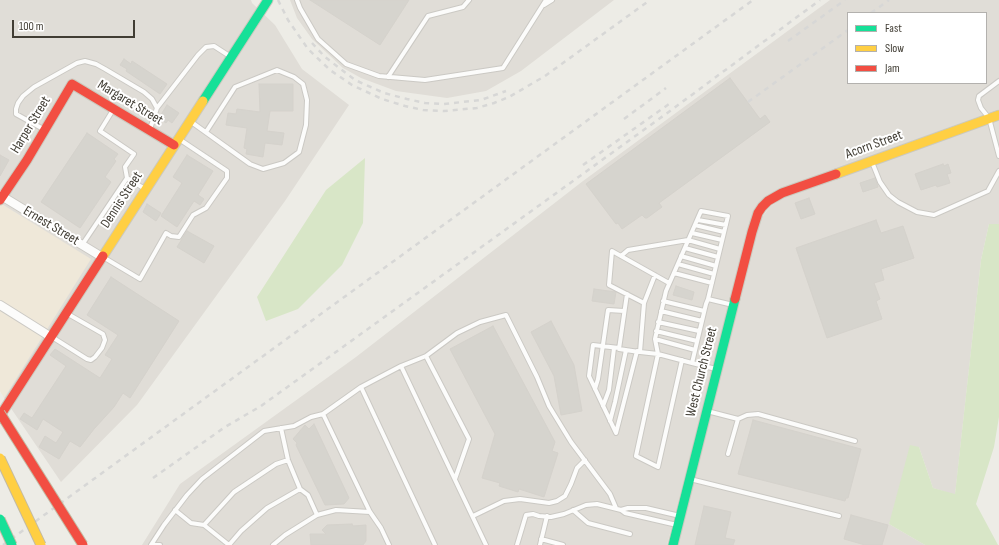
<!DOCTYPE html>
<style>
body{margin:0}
#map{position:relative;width:999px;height:545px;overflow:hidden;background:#edece6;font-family:"Sofia Sans Condensed",sans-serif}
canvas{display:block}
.legend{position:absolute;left:847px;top:12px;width:140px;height:72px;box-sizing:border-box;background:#fff;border:1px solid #b3b1ae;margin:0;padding:5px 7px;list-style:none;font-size:12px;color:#413d34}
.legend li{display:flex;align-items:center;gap:8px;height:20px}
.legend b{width:20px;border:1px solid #b3b1ae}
.scale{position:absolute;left:12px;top:20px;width:123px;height:18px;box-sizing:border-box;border:2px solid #413d34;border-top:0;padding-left:5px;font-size:12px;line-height:14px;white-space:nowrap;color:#413d34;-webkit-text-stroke:3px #fff;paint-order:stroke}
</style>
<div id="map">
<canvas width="999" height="545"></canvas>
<ul class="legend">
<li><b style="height:5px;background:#16e098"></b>Fast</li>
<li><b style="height:5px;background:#ffcf43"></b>Slow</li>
<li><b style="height:5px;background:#f24e42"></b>Jam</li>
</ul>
<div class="scale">100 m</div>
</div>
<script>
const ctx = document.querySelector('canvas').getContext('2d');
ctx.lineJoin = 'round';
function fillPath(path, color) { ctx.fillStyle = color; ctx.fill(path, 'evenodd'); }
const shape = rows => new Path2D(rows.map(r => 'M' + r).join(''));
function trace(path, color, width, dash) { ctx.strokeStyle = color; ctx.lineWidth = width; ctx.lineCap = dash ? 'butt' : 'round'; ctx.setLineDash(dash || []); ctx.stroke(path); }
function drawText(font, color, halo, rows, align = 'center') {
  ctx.font = font + ' "Sofia Sans Condensed",sans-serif'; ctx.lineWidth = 4; ctx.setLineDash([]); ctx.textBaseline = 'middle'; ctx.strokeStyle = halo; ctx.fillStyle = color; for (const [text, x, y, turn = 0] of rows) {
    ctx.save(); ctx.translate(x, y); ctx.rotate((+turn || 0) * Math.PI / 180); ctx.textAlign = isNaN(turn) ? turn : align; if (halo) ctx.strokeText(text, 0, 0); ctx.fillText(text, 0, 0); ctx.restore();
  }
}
fillPath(shape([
 [0,203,92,259,4,398,0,391]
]), '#efe8d9');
fillPath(shape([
 [0,0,251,0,252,3,275,25,302,69,349,105,285,201,137,405,61,482,4,398,91,259,0,203],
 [290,0,614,0,521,71,486,91,447,98,396,91,361,78,343,68,312,39,297,18],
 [830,0,999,0,999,109,778,190,751,219,667,545,142,545,180,484,356,357,583,181],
 [848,13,986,13,986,83,848,83],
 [999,120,999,224,989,224,981,260,955,495,933,488,919,447,889,524,925,545,677,545,757,229,762,217,770,207,781,199]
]), '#e0ddd7');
fillPath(shape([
 [365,158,363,223,342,265,298,309,266,321,257,297,326,190],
 [989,224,999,224,999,417,994,447,976,504,998,545,925,545,889,524,910,445,919,447,933,488,955,494,981,260]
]), '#d8e6c7');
const building = shape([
 [310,0,409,0,380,45,310,0],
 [124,59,131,64,132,61,167,84,160,94,126,71,127,69,120,65,124,59],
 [730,78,760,119,765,115,770,122,659,203,662,207,647,218,645,218,642,215,622,229,618,223,616,224,586,184,730,78],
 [259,84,293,84,293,111,270,111,267,131,284,133,282,145,265,143,263,157,246,154,247,149,244,148,247,128,226,125,228,113,236,114,237,109,260,112,259,84],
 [167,105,179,113,172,123,168,120,166,123,159,118,167,105],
 [87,133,118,154,114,159,116,161,105,177,111,182,80,228,41,202,87,133],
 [0,155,9,160,0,176,0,155],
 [187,155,213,171,198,195,204,199,200,205,194,201,177,227,161,216,182,183,173,177,187,155],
 [943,164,944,166,948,164,951,173,947,174,950,183,937,187,936,185,921,190,915,174,943,164],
 [875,178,878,187,863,192,860,183,875,178],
 [809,198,815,214,801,219,795,203,809,198],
 [147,204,161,213,156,221,143,212,147,204],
 [876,220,881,233,903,226,914,258,881,269,884,280,874,283,880,299,876,301,882,319,827,338,796,248,876,220],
 [187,231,214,246,204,263,177,247,187,231],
 [111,277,179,321,130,398,123,393,114,407,94,429,80,447,70,441,59,459,39,447,45,436,56,443,63,432,43,419,37,430,20,419,24,413,32,418,66,366,50,355,55,349,100,378,112,359,105,355,118,335,87,315,111,277],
 [676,286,694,292,692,300,673,295,676,286],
 [594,289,616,292,614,304,592,301,594,289],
 [551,321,574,365,582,411,561,415,554,376,531,332,551,321],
 [493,326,555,442,552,451,558,453,544,497,519,489,518,492,499,486,500,483,482,478,495,434,450,349,493,326],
 [753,420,861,449,848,498,846,498,845,501,738,474,753,420],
 [314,424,349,498,344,504,325,505,296,445,297,443,293,439,305,425,309,429,314,424],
 [704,506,731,512,725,538,735,540,733,545,695,545,704,506],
 [851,515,888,525,882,545,865,545,844,539,851,515],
 [352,524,353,526,366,525,366,541,363,545,311,545,310,534,326,534,322,530,327,525,352,524]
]);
fillPath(building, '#d6d4ce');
trace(building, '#d5d2cc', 1);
const lane = shape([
 [297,0,300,8,318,39,346,64,379,76,425,80,503,68,546,0],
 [544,5,552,0],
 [388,77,428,16,463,7,469,0],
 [999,81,979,96,978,100,981,108,989,118,999,156],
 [113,110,100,131,134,154,125,167,127,178],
 [190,121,250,164,263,169,284,163,299,152,306,125,307,100,303,84,294,77,277,70,235,87,206,132],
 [150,129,157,108,198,55,206,47,214,46,231,57],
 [45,130,16,114,16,109,18,103,23,96,34,87,77,63,85,61,96,64,105,69,144,92,152,99,157,108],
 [872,162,880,182,889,195,898,202,917,212,934,215,988,191,999,171],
 [698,220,726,225],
 [695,225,724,232],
 [692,233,722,240],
 [82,245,127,178,145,189],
 [685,248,718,257],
 [621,256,628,250,688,240,720,249],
 [681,256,716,266],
 [103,257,140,279,166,233,171,236,179,237,193,215,206,208,227,178,227,171,179,139],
 [678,264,714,274],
 [674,273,712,283],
 [669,283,612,251,609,285,644,303,640,352,658,354,636,456,658,467,682,360],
 [627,294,619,349,639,352],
 [663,301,704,311],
 [644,303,655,275],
 [661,311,702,321],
 [658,322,699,331],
 [656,331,697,341],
 [52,337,87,359,91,360,95,357,102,348,105,340,103,334,68,314],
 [655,339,695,350],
 [619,348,593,345,589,376,616,433,637,351],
 [426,356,469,439,455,479],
 [692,363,658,354,655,339,666,291,701,211,728,216,708,299],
 [401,366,486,545],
 [716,369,692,363,706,304,708,299,733,305],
 [361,387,435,545],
 [595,389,598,379,608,310,624,311],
 [603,406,609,390,614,348],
 [707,411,738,419,747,415,758,414,855,441],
 [323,414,370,512,381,528,389,545],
 [610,421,615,402,626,350],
 [281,428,288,460,300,489,308,495,317,515],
 [728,454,738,419],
 [288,460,276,464,234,492,204,525,229,545,241,531,267,508,300,489],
 [690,479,839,516],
 [175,510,191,523,204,525],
 [573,510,588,523,630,534],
 [473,516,504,501,520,499,549,503,557,501,565,496,571,484,577,468,585,460],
 [677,525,625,513,621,510,628,508,646,508,680,516],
 [541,539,563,545],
 [151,545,164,525,187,495,202,479,264,431,294,426,311,417,323,414,361,387,401,366,426,356,457,333,480,322,506,315,537,377,549,406,571,442,610,494,616,508],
 [154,545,160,545],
 [273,545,285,535,317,515,336,510,370,512],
 [517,545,526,515,533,514,539,516,551,517,564,514,586,505,597,504,621,510],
 [540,545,547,516]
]);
const street = shape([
 [0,195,102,257],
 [0,305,51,337]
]);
const fast = shape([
 [203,101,268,0],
 [673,545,735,299]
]);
const slow = shape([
 [836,174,999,115],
 [103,256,203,101]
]);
const jam = shape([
 [0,200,27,160,72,84,174,145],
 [735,299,752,232,758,213,762,207,768,201,782,193,836,174],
 [0,416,103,256]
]);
trace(lane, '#cbc9c4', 6);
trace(street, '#cbc9c4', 10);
trace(fast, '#cbc9be', 11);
trace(slow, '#cbc9be', 11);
trace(jam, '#cbc9be', 11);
trace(lane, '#fcfcfb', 4);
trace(street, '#fcfcfb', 8);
trace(fast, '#16e098', 9);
trace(slow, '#ffcf43', 9);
trace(jam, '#f24e42', 9);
trace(shape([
 [278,0,288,20,308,49,330,70,352,85,382,99,405,106,423,110,444,111,477,108,494,103,509,97,545,76,650,0],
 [871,13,889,0],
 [788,41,845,0],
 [312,43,325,57,355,80,384,93,407,99,425,103,444,104,481,100,506,91],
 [748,102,848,30],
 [624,119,666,88],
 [583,165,669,104],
 [153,478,225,427,261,406,311,370,670,111,820,0],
 [3,545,753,0]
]), '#d7d7d6', 2.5, [5, 5]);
const fastBridge = shape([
 [0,519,12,545]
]);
const slowBridge = shape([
 [0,458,41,545]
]);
const jamBridge = shape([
 [0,413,83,545]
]);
trace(fastBridge, '#c3baa3', 11, []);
trace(slowBridge, '#c3baa3', 11, []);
trace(jamBridge, '#c3baa3', 11, []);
trace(fastBridge, '#16e098', 9);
trace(slowBridge, '#ffcf43', 9);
trace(jamBridge, '#f24e42', 9);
drawText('14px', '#413d34', '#fff', [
 ["Margaret Street",130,103,31],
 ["Harper Street",31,125,-59],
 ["Acorn Street",874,145,-20],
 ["Dennis Street",122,200,-57],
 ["Ernest Street",51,226,31],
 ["West Church Street",702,372,-76]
]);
</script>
